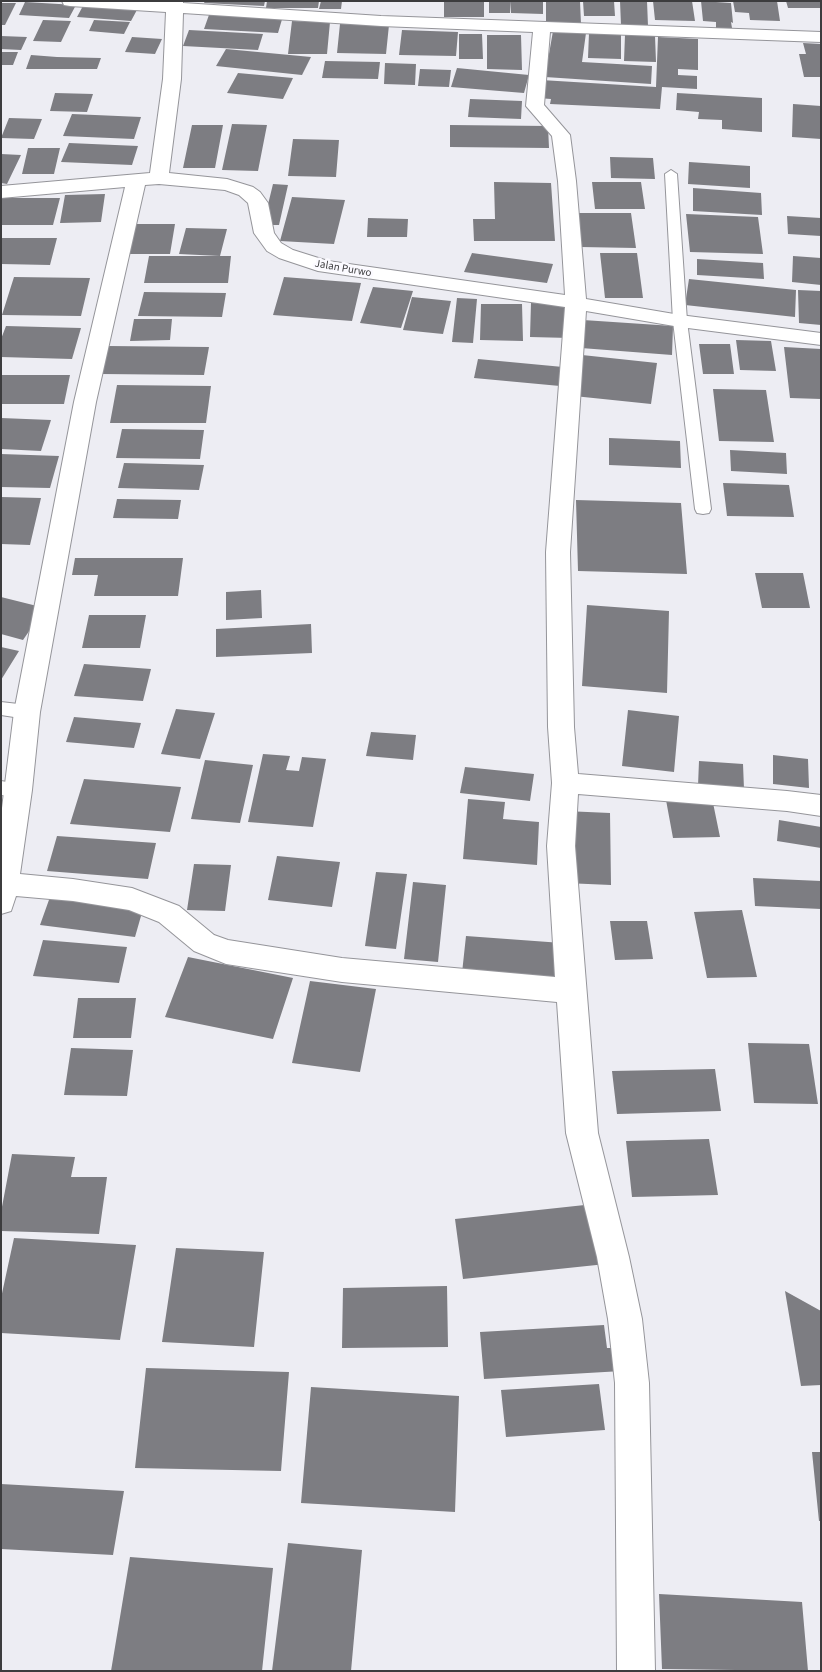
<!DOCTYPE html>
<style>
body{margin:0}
#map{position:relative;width:822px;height:1672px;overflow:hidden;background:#ededf3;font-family:"Source Sans 3",sans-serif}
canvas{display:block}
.frame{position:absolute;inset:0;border:2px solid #3c3c3e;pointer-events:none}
</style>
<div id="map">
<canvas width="822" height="1672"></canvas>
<div class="frame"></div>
</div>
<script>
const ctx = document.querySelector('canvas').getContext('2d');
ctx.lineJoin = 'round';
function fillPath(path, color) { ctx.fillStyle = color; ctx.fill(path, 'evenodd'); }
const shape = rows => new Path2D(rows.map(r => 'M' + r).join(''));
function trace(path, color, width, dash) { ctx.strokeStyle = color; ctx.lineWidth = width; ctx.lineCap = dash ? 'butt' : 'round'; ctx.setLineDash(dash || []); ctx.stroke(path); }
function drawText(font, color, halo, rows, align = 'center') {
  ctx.font = font + ' "Source Sans 3",sans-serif'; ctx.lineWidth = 5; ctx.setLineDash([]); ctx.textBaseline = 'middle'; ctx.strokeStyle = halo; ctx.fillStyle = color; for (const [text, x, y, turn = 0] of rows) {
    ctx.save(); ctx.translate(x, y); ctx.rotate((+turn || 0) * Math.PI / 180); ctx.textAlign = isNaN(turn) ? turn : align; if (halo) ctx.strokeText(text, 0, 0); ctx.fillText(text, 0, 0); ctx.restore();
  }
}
fillPath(shape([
 [205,1,265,1,264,6,204,3],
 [267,1,319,1,318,8,266,8],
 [321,1,342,1,341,9,319,9],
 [444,1,484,1,484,17,444,17],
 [489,1,510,1,510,13,489,13],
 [510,1,543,1,543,14,511,13],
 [546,1,580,1,581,24,546,23],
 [583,1,614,1,615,16,584,16],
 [620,1,647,1,648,26,621,25],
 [653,1,692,1,695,21,655,20],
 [701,1,731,3,733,23,731,22,732,28,716,28,716,22,703,21],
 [733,1,777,1,780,21,750,20,749,13,735,12],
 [786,1,821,1,821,8,788,8],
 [25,2,76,5,69,18,19,15],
 [1,3,16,3,5,25,1,25],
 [84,4,138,8,131,21,77,17],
 [210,12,283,16,278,33,204,29],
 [43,20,71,21,61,42,33,41],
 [94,20,130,22,124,34,89,31],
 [292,21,330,22,327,54,288,54],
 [340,24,389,25,386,54,337,53],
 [189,30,263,34,258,50,183,46],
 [402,30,458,32,456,56,399,55],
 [553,31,586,33,582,62,652,66,651,84,545,77],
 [589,33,621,35,621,59,588,58],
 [459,34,482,34,483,59,459,59],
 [487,35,521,35,522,70,487,69],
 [625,35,655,36,656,62,624,61],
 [1,36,27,37,21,50,1,49],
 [132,37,162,39,155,54,125,52],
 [658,37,698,39,698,70,678,69,678,75,697,76,697,89,662,87,660,109,550,104,551,99,538,98,541,80,656,87],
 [803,43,821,44,821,77,804,77,799,54,806,54],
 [226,49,311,57,302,75,216,66],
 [1,52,18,52,13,65,1,65],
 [31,55,57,57,101,58,97,69,26,69],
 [325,61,380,62,378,79,322,78],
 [385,63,416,64,415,85,384,84],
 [457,68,529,75,524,93,451,87],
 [420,69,451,70,449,87,418,86],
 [238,73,293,78,283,99,227,93],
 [55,93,93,94,87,112,50,111],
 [677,93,762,98,762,132,722,129,722,120,698,119,699,112,676,110],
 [470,99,522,101,521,119,468,117],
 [793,104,821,106,821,139,792,137],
 [72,114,141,117,134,139,63,136],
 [9,118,42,119,34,139,1,138],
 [232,124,267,125,258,171,222,170],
 [192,125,223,125,215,168,183,168],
 [450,125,548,126,549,148,450,147],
 [293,139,339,140,336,177,288,176],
 [69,143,138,146,132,165,61,162],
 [28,148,60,148,54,174,22,174],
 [1,154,21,155,7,184,1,183],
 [610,157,653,158,655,179,611,178],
 [689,162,750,166,750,188,688,184],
 [494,182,551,183,555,241,474,241,473,219,495,219],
 [592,182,641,182,645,209,595,209],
 [273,184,288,185,279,225,263,225],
 [693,188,761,193,762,215,693,211],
 [105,194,101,222,60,223,65,195],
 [292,197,345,200,334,244,280,241],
 [1,198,60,198,53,225,1,225],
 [578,213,631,213,636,248,581,247],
 [686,214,758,217,763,254,690,252],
 [787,216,821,218,821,236,788,234],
 [368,218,408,219,407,237,367,237],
 [132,224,175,224,170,254,126,254],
 [186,228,227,229,220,256,179,254],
 [1,238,57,238,50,265,1,264],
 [472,253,553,264,547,283,464,272],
 [600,253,637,253,643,298,605,298],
 [149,256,231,256,228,283,144,283],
 [793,256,821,258,821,285,792,282],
 [697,259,763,263,764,279,697,275],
 [14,277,90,278,81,316,2,315],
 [284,277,361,283,352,321,273,315],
 [689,279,796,290,795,317,685,305],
 [373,287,413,291,401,328,360,323],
 [798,290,821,291,821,325,799,323],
 [144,292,226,293,222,317,138,316],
 [412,297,451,301,443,334,403,330],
 [457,298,477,299,473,343,452,342],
 [531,303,570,304,570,338,530,337],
 [481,304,522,304,523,341,480,340],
 [134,319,172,319,170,340,130,341],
 [583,320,673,326,672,355,581,348],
 [6,326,81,328,72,359,1,357,1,339],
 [736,340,771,341,776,371,740,370],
 [699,344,730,344,734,374,703,374],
 [108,346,209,347,204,375,102,374],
 [784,347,821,349,821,399,790,398],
 [582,355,657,363,651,404,574,396],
 [478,359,563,367,560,386,474,378],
 [1,375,70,375,64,404,1,404],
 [117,385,211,386,206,423,110,423],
 [713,389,766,390,774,442,719,441],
 [1,418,51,420,41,451,1,449],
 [122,429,204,430,200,459,116,458],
 [609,438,680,441,681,468,609,465],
 [730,450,786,453,787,474,731,471],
 [1,454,59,456,50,488,1,487],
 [124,463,204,465,199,490,118,488],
 [723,483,789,485,794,517,727,516],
 [1,497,41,498,30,545,1,544],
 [117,499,181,500,178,519,113,518],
 [576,500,681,503,687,574,578,571],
 [75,558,183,558,178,596,94,596,98,575,72,575],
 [755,573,803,573,810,608,762,608],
 [261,590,262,618,226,620,226,592],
 [1,597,45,608,23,640,1,634],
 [587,605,669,611,667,693,582,686],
 [89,615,146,615,140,648,82,648],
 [311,624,312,653,216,657,216,629],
 [1,647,19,651,1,680],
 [84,664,151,669,143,701,74,696],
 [176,709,215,713,200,759,161,754],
 [628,710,679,716,674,772,622,766],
 [74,717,141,723,134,748,66,742],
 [371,732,416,735,413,760,366,756],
 [263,754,290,756,286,770,299,771,302,757,326,759,313,827,248,822],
 [773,755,808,759,809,788,773,784],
 [205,760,253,765,240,823,191,819],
 [699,761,743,764,744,789,698,786],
 [465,767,534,774,530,801,460,793],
 [84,779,181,787,170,832,70,824],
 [712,798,720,837,673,838,666,800],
 [468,799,505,802,503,819,539,822,537,865,463,859],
 [565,811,610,813,611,885,565,883],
 [779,820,821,827,821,848,777,841],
 [57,836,156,843,148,879,47,871],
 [277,856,340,862,332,907,268,900],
 [194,864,231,865,225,911,187,910],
 [376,872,407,874,396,949,365,946],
 [753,878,821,881,821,909,755,906],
 [413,882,446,885,438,962,404,959],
 [50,897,143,909,135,937,40,925],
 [742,910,757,977,707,978,694,912],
 [610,921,647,921,653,959,615,960],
 [466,936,562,943,561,980,462,973],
 [43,940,127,947,119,983,33,976],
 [188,957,293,978,273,1039,165,1017],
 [310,981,376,989,360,1072,292,1063],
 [78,998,136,998,131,1038,73,1038],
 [748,1043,809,1044,818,1104,754,1103],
 [71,1048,133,1050,127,1096,64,1095],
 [715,1069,721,1111,617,1114,612,1071],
 [709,1139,718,1195,632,1197,626,1141],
 [12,1154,75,1157,71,1177,107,1177,99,1234,1,1231,1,1212],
 [594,1204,606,1264,463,1279,455,1219],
 [14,1238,136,1245,120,1340,1,1333,1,1298],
 [176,1248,264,1252,254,1347,162,1342],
 [447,1286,448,1347,342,1348,343,1288],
 [785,1291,821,1311,821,1385,801,1386],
 [604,1325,607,1348,618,1348,622,1371,484,1379,480,1332],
 [146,1368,289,1372,281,1471,135,1468],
 [599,1384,605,1430,506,1437,501,1390],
 [311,1387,459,1396,455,1512,301,1503],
 [812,1452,821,1452,821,1521,819,1521],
 [1,1484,124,1491,113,1555,1,1549],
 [288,1543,362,1550,351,1671,272,1671],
 [130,1557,273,1568,262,1671,111,1671],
 [659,1594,802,1602,808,1671,662,1669]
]), '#7d7d82');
const lane = shape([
 [671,170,677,174,687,321,711,509,709,513,703,514,697,513,695,509,673,321,665,174,671,170],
 [1,702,27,705,33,707,36,712,33,717,27,719,1,715,1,702],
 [1,781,25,785,28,790,25,795,19,797,1,795,1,781]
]);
const street = shape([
 [62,1,183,1,183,3,381,16,821,32,821,42,550,32,544,105,570,135,576,181,586,299,680,315,821,333,821,345,680,327,586,311,570,552,574,727,578,774,787,791,821,795,821,816,787,811,578,794,575,846,598,1133,629,1257,642,1319,649,1383,655,1671,617,1671,615,1383,608,1319,597,1257,566,1133,557,1002,342,982,226,964,194,951,159,922,129,910,73,901,16,896,11,911,1,914,1,816,14,712,74,402,125,187,1,198,1,186,150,173,163,79,166,12,70,6,64,5,62,1],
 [183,13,381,26,533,32,526,106,552,136,558,181,565,295,328,261,293,250,281,243,274,233,268,203,260,192,253,187,227,179,169,173,181,79,183,13],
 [159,184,225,190,239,195,248,203,254,233,267,251,279,258,318,271,565,307,546,552,548,727,552,783,547,846,555,977,342,958,228,940,214,935,179,906,132,888,73,879,20,874,32,790,40,712,96,402,145,185,159,184]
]);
trace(lane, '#95959a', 2);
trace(street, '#95959a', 2);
fillPath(lane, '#fff');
fillPath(street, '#fff');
drawText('11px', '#3c3c3e', '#fbfaff', [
 ["Jalan Purwo",343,269,10]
]);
</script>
